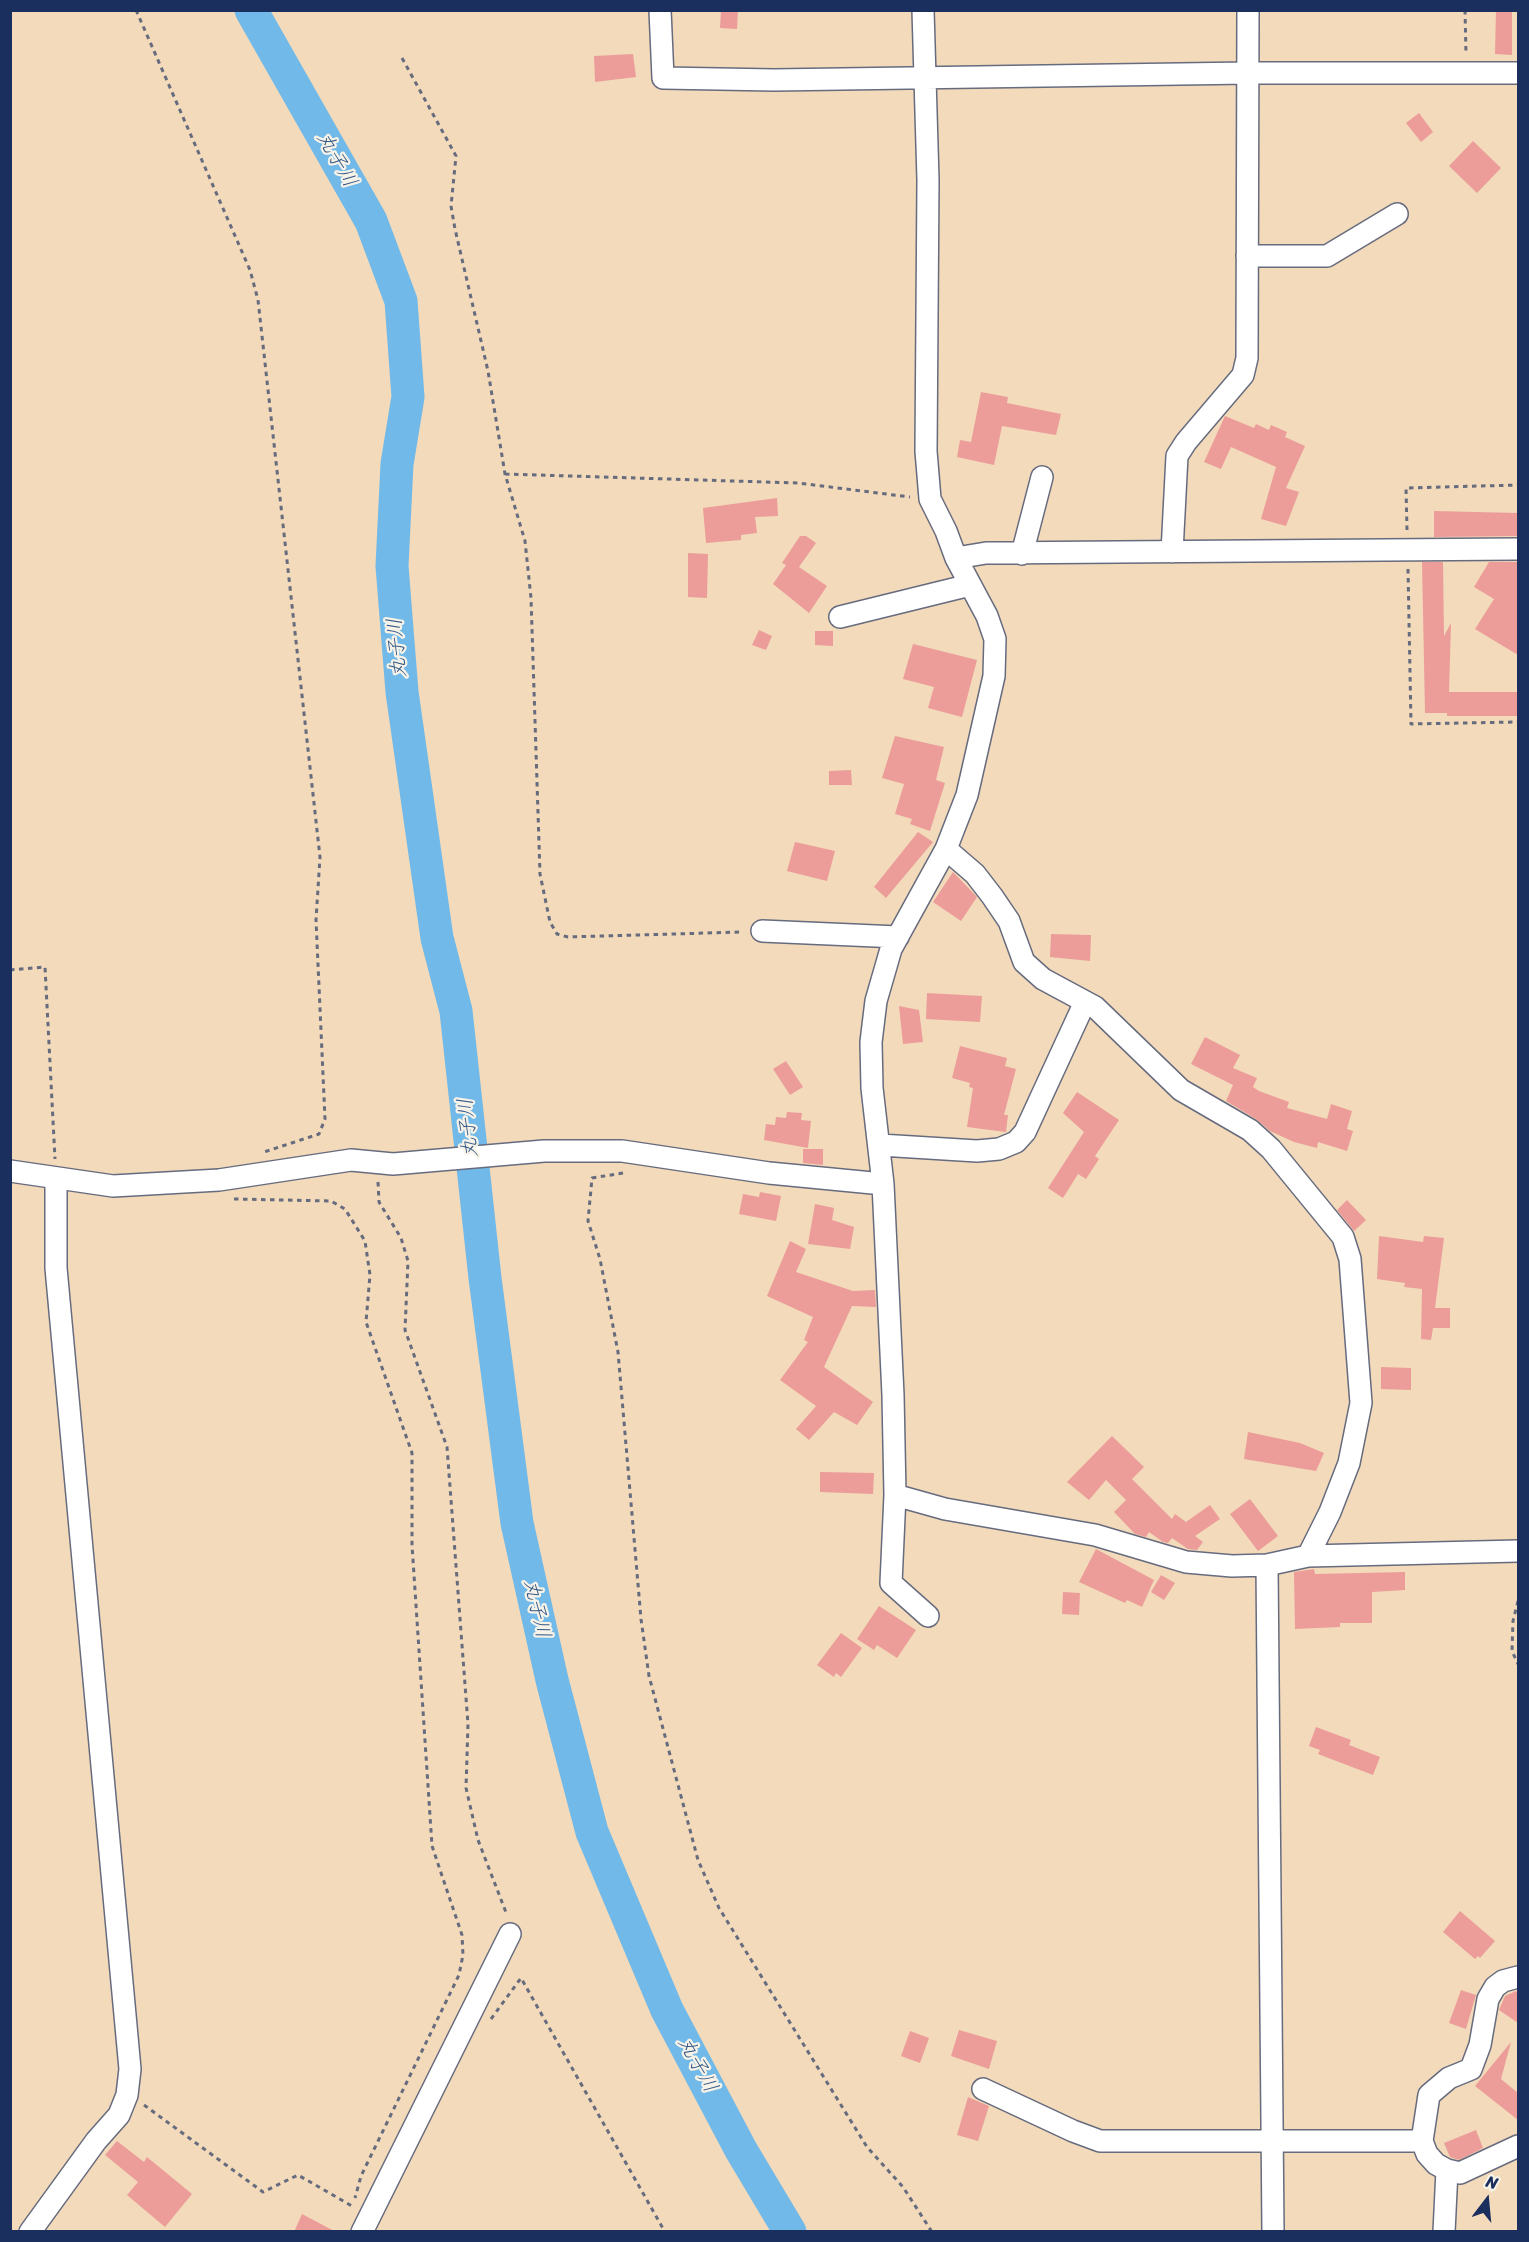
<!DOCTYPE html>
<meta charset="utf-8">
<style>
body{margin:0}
#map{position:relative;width:1529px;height:2242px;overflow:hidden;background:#f2daba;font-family:Sriracha,sans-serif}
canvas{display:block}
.frame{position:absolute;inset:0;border:12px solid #1b2f5e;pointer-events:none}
.north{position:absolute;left:1457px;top:2170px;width:60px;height:60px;-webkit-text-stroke:4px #f7f3e8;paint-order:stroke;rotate:16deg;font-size:16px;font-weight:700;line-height:24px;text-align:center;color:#1b2f5e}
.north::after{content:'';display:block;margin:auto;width:21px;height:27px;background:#1b2f5e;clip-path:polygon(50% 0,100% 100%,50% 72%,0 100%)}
</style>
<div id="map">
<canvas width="1529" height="2242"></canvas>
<div class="frame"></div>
<div class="north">N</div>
</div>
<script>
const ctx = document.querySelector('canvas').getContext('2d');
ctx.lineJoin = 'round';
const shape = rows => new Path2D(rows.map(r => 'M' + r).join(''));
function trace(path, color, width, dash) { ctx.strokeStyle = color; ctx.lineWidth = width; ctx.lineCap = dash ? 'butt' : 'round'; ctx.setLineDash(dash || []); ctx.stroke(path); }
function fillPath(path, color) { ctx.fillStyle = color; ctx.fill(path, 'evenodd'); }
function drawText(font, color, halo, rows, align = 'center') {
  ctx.font = font + ' Sriracha,"Klee One",sans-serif'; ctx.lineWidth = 4.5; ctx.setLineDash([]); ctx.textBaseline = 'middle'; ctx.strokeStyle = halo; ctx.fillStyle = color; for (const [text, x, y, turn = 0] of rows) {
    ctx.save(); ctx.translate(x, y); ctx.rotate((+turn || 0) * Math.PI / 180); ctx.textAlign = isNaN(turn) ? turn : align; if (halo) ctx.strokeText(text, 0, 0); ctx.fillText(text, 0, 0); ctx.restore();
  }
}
trace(shape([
 [251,10,371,221,401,301,408,397,397,464,392,566,402,692,437,938,456,1011,485,1278,517,1523,552,1680,592,1832,667,2010,741,2150,790,2232]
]), '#71b9e8', 33);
fillPath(shape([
 [721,10,738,10,737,29,720,28],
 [1496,10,1512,10,1512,55,1495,54],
 [633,54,636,77,595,82,594,56],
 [1419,113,1433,132,1421,142,1406,123],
 [1473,141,1501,168,1477,193,1449,166],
 [981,392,1008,397,1007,403,1061,414,1056,435,1002,426,994,465,957,457,960,440,971,442],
 [1225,416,1254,428,1256,424,1269,430,1271,425,1287,432,1285,437,1305,446,1286,488,1299,492,1286,526,1261,519,1276,467,1231,447,1221,469,1204,462],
 [777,498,778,516,755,517,757,533,741,535,741,540,706,543,703,508],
 [1434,511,1518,513,1518,536,1434,537],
 [800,536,806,536,816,543,799,567,827,586,809,613,773,584,786,565,782,563],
 [688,553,708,554,707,598,688,597],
 [1422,562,1443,562,1444,636,1451,623,1449,692,1518,692,1518,716,1447,716,1447,713,1425,713],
 [1489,562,1518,562,1518,655,1475,629,1494,599,1474,587],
 [759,630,772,636,766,650,752,645],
 [815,631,833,631,833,646,815,645],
 [913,644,977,660,962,717,928,708,934,687,903,679],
 [895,736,944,747,936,780,945,783,930,831,910,824,912,819,895,814,904,784,882,778],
 [851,770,852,785,829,785,829,771],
 [918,832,933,842,886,898,874,887],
 [795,842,835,851,827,881,787,871],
 [953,872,977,897,961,921,933,902],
 [1051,934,1091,935,1090,961,1050,957],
 [927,993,982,996,980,1022,926,1019],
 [899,1006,919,1010,923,1042,903,1044],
 [1205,1037,1240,1055,1233,1068,1257,1078,1253,1087,1259,1091,1289,1102,1287,1108,1327,1119,1331,1104,1352,1111,1347,1129,1353,1131,1347,1151,1318,1142,1317,1148,1294,1142,1270,1131,1256,1119,1226,1101,1233,1085,1191,1064],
 [960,1046,1007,1058,1005,1066,1016,1069,1004,1115,1008,1115,1006,1132,967,1127,973,1088,969,1087,970,1083,952,1078],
 [786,1061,803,1087,790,1095,773,1069],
 [1077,1092,1119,1120,1095,1156,1099,1159,1086,1179,1078,1174,1063,1198,1048,1188,1084,1132,1063,1113],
 [787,1112,802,1113,801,1120,811,1121,808,1148,764,1140,766,1124,775,1125,776,1117,786,1118],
 [803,1149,823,1149,823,1165,803,1163],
 [760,1192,781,1196,776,1221,739,1214,743,1194,759,1197],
 [1347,1200,1366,1220,1354,1231,1337,1210],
 [815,1204,834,1208,832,1220,854,1227,850,1249,808,1244],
 [1379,1236,1423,1242,1424,1236,1444,1238,1435,1308,1450,1308,1450,1328,1433,1328,1431,1340,1421,1339,1422,1289,1404,1287,1405,1283,1377,1279],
 [790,1241,806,1249,796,1272,853,1291,875,1290,876,1307,852,1306,824,1367,873,1402,857,1425,834,1412,809,1440,796,1429,816,1406,780,1380,808,1342,804,1340,813,1317,767,1296],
 [1381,1367,1411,1368,1411,1390,1381,1389],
 [1248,1432,1300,1443,1324,1453,1316,1471,1244,1459],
 [1112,1436,1144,1467,1132,1479,1172,1519,1175,1514,1186,1522,1210,1505,1220,1519,1195,1536,1203,1542,1197,1550,1188,1549,1172,1538,1168,1543,1163,1542,1149,1532,1146,1537,1135,1534,1114,1512,1126,1500,1106,1480,1089,1500,1067,1482],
 [820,1472,874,1473,873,1494,820,1492],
 [1250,1499,1278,1536,1258,1551,1230,1514],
 [1096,1549,1154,1580,1142,1607,1127,1600,1125,1603,1079,1582],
 [1314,1569,1315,1574,1405,1572,1405,1590,1372,1592,1372,1623,1340,1623,1340,1627,1295,1629,1294,1572],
 [1161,1575,1175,1583,1164,1600,1151,1592],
 [1063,1592,1080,1593,1079,1615,1062,1614],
 [879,1606,916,1630,897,1658,877,1645,874,1650,857,1639],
 [841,1633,862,1648,841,1677,836,1673,834,1677,817,1665],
 [1316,1727,1351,1740,1349,1745,1380,1757,1373,1775,1318,1754,1320,1750,1309,1746],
 [1460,1911,1495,1941,1480,1958,1478,1956,1475,1959,1443,1932],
 [1461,1990,1476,1995,1466,2029,1449,2023],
 [1516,1991,1518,1993,1518,2023,1499,2010,1505,1996],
 [959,2030,997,2041,989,2069,951,2056],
 [910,2031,929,2038,920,2063,901,2056],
 [1511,2042,1501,2079,1518,2093,1518,2120,1475,2086],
 [968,2097,989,2106,978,2141,957,2135],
 [1476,2130,1483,2148,1459,2160,1450,2157,1444,2143],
 [117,2141,144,2162,147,2157,192,2194,165,2227,127,2195,138,2182,105,2155],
 [302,2214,336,2232,294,2232]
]), '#ec9d9a');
const minor = shape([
 [660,10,663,78,774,80,1248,73,1518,73],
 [923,10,928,180,926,451,930,499,946,531,956,558,987,616,995,639,994,676,967,795,946,849,891,949,876,1001,871,1042,872,1088,883,1184,893,1395,895,1495,891,1583,928,1616],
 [1247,256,1327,256,1397,214],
 [1172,552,1177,456,1186,442,1243,375,1247,358,1248,10],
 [1022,554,1042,477],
 [956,558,986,553,1518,549],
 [840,617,970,585],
 [946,849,975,874,992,896,1009,921,1024,962,1043,979,1095,1007,1181,1090,1250,1130,1271,1149,1343,1237,1350,1259,1361,1403,1349,1463,1330,1512,1308,1556],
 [762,931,898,937],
 [880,1145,977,1151,999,1149,1016,1142,1025,1132,1085,1002],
 [10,1171,113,1186,219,1180,351,1160,393,1164,544,1151,622,1151,769,1173,883,1184],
 [895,1495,945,1509,1095,1535,1186,1562,1232,1566,1267,1565,1308,1556,1518,1551],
 [1267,1565,1273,2232],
 [1518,1977,1503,1981,1495,1987,1488,1999,1480,2045,1471,2069,1449,2078,1429,2095,1422,2141,1427,2154,1436,2164,1447,2170,1460,2173,1518,2146],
 [983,2089,1073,2131,1100,2141,1422,2141],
 [30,2232,96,2141,119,2115,127,2095,130,2069,56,1268,56,1179],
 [362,2232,510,1934],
 [1444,2232,1447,2170]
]);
trace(minor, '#666b7e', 24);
trace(shape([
 [136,10,250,270,258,300,320,857,316,920,325,1119,319,1134,264,1152],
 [1465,10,1466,54],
 [402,58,456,156,451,206,455,229,488,371,505,474,525,541,531,598,540,874,550,922,557,934,568,937,742,932],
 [505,474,798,483,910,497],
 [1407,530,1406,488,1518,485],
 [1408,569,1411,724,1518,722],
 [10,970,45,967,55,1159],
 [623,1173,592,1178,588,1221,600,1259,618,1352,641,1619,649,1676,698,1860,719,1908,867,2147,903,2187,932,2232],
 [378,1182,379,1202,401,1238,408,1261,405,1330,447,1447,468,1724,466,1788,478,1840,507,1915],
 [234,1199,331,1201,345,1209,365,1241,370,1275,366,1322,412,1453,412,1545,432,1846,462,1935,463,1955,459,1975,361,2176,355,2198],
 [1518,1601,1513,1621,1512,1651,1518,1664],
 [491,2019,521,1978,665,2232],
 [144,2105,263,2192,298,2175,352,2206]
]), '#666b7e', 3, [4.5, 4.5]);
trace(minor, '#fff', 21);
drawText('italic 20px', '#355887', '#f7f3e8', [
 ["丸子川",336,160,60],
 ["丸子川",398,648,-95],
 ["丸子川",469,1128,-96],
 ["丸子川",536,1609,77],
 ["丸子川",697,2065,61]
]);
</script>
